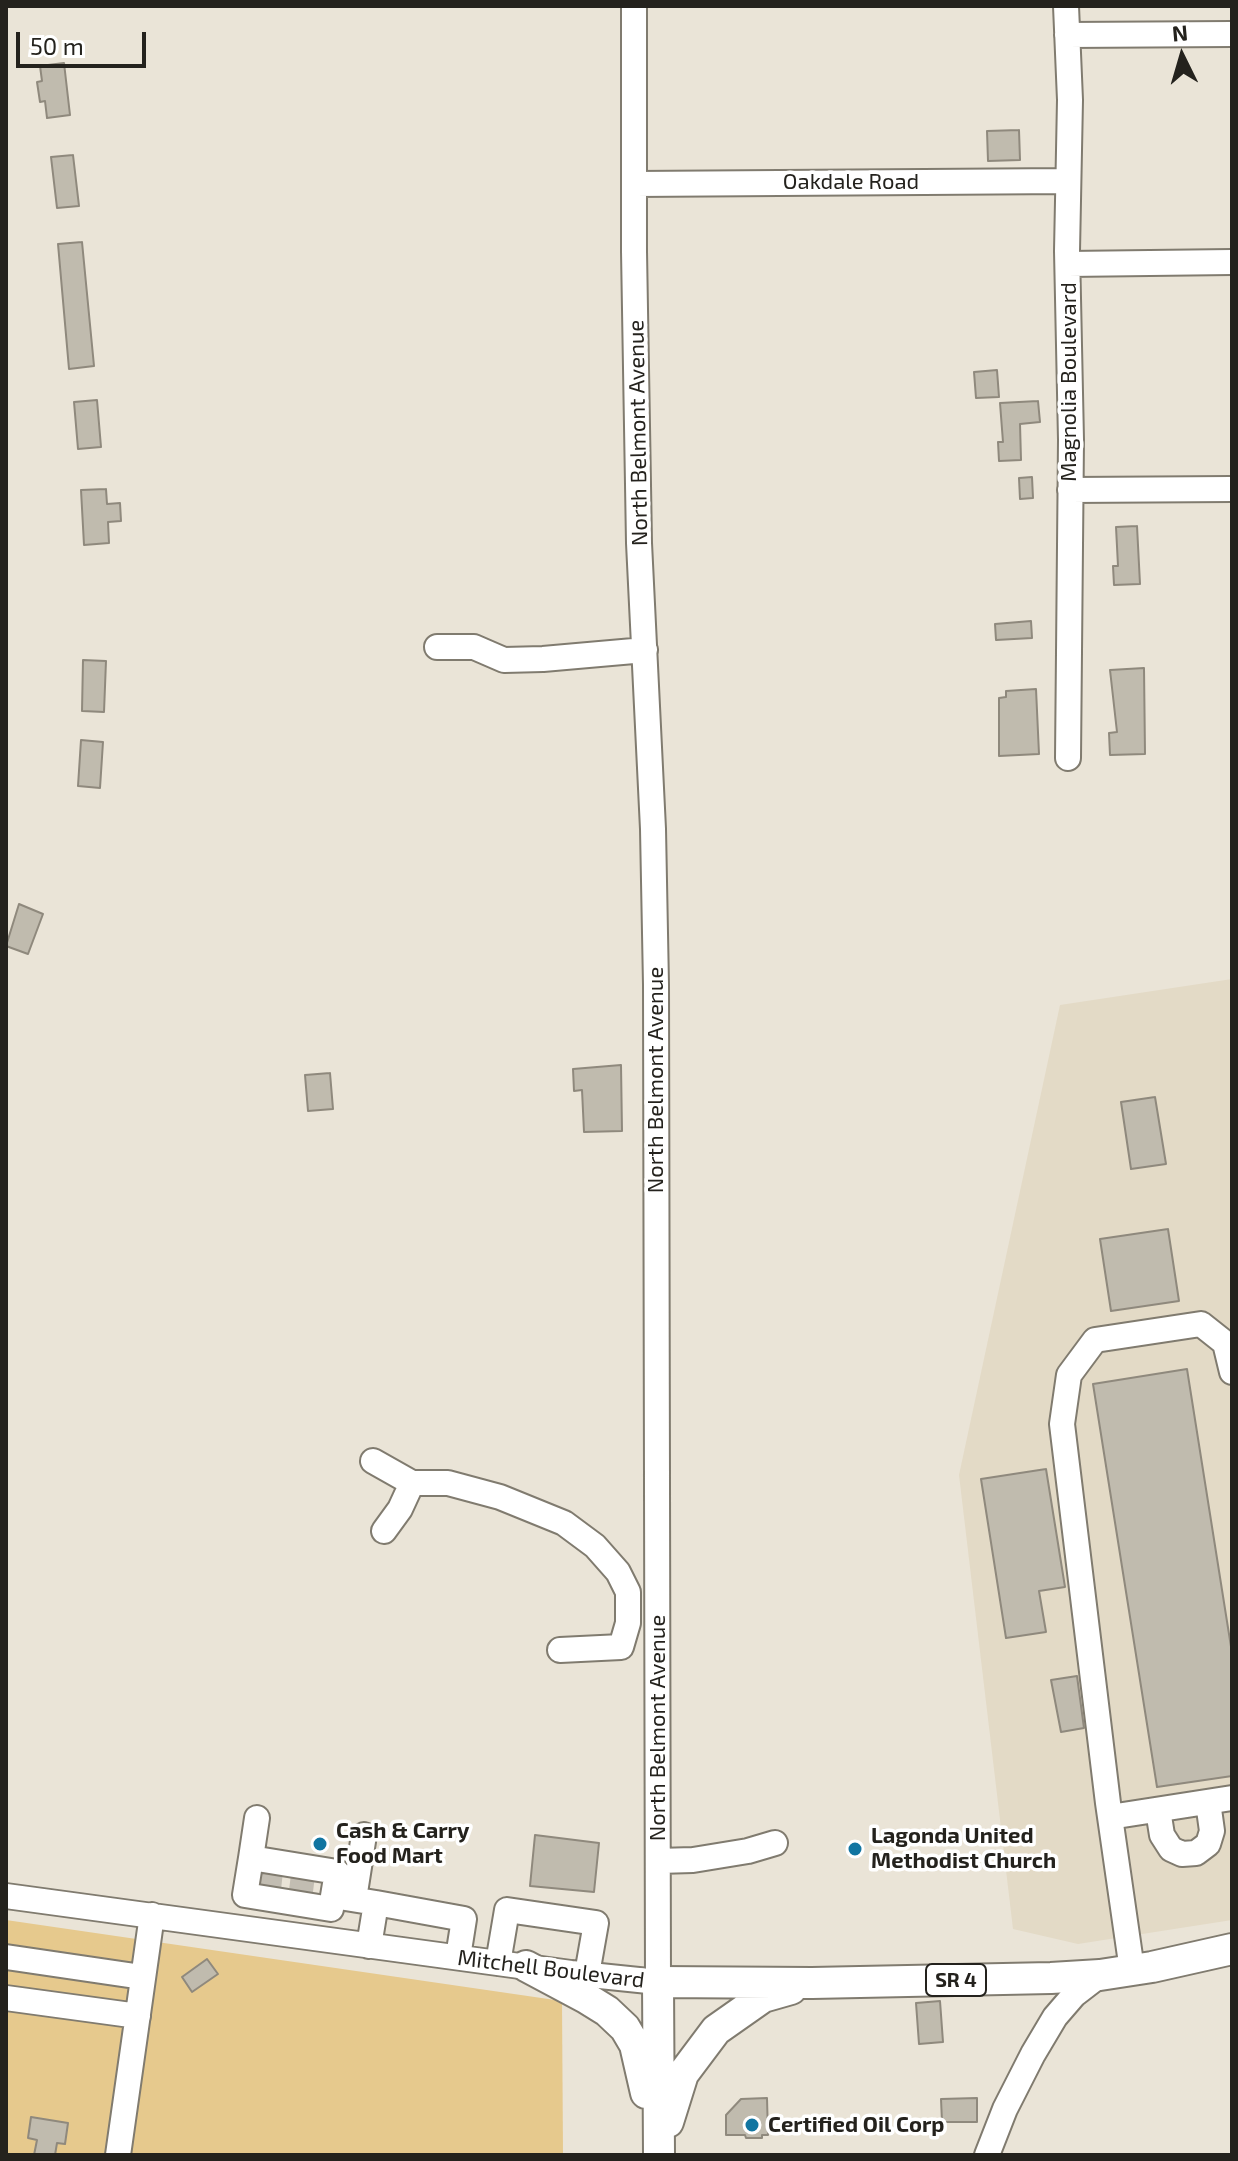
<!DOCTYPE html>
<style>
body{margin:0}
#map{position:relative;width:1238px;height:2161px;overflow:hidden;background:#eae4d7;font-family:"Exo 2",sans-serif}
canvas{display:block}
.frame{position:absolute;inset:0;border:8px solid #24221d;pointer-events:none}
.north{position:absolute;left:1142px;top:16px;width:80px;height:80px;-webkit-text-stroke:6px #fff;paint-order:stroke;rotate:355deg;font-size:22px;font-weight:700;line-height:32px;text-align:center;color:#24221d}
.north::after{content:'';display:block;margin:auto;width:28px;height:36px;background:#24221d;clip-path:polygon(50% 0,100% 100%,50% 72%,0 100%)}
.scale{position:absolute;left:16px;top:32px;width:130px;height:36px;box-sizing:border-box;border:4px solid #24221d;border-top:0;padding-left:10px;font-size:24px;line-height:28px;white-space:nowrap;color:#24221d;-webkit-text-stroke:6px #fff;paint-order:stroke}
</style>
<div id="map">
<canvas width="1238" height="2161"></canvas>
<div class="frame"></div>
<div class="north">N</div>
<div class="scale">50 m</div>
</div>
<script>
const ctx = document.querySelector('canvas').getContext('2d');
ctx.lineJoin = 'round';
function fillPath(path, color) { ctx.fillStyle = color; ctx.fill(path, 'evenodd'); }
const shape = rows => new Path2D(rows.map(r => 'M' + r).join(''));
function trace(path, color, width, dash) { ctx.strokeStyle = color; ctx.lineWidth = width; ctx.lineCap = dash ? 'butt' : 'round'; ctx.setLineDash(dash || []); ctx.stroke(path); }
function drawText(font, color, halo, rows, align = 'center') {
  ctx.font = font + ' "Exo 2",sans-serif'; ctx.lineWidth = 7; ctx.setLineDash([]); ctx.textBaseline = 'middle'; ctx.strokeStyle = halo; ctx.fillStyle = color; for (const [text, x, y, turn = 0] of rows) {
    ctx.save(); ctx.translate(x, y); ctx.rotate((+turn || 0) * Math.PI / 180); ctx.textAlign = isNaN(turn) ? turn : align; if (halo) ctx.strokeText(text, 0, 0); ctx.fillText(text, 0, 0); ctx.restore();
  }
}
fillPath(shape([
 [1232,979,1232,1920,1078,1944,1013,1929,959,1475,1060,1005]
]), '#e3dac6');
fillPath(shape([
 [6,1920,562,2001,563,2155,6,2155]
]), '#e6c98d');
const building = shape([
 [64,63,70,115,47,118,45,101,40,102,37,82,42,81,40,66,64,63],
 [1019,130,1020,160,988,161,987,131,1019,130],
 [73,155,79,206,57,208,51,157,73,155],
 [82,242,94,366,69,369,58,244,82,242],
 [997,370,999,397,976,398,974,372,997,370],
 [97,400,101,447,78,449,74,402,97,400],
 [1038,401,1040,422,1020,424,1021,460,999,461,998,442,1003,442,1000,403,1038,401],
 [1032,477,1033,498,1020,499,1019,478,1032,477],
 [106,489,107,504,120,503,121,521,108,522,109,543,84,545,81,490,106,489],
 [1137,526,1140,584,1114,585,1113,566,1118,566,1116,527,1137,526],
 [1031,621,1032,638,996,640,995,624,1031,621],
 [83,660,106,661,104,712,82,711,83,660],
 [1144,668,1145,754,1110,755,1109,733,1117,732,1110,670,1144,668],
 [1036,689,1039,754,999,756,999,698,1006,697,1006,691,1036,689],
 [81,740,103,742,100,788,78,786,81,740],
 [19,904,43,914,28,954,6,946,19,904],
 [621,1065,622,1131,584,1132,582,1090,574,1091,573,1069,621,1065],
 [330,1073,333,1109,308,1111,305,1075,330,1073],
 [1155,1097,1166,1164,1131,1169,1121,1102,1155,1097],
 [1168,1229,1179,1301,1111,1311,1100,1239,1168,1229],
 [1187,1369,1232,1653,1232,1776,1157,1787,1093,1384,1187,1369],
 [1046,1469,1065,1587,1039,1591,1046,1632,1006,1638,981,1479,1046,1469],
 [1077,1676,1084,1728,1061,1732,1051,1680,1077,1676],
 [535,1835,599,1843,594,1892,530,1886,535,1835],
 [207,1959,218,1974,192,1992,182,1977,207,1959],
 [940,2001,943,2042,919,2044,916,2003,940,2001],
 [767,2098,768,2135,762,2135,762,2138,746,2138,745,2135,726,2135,726,2115,741,2099,767,2098],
 [977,2098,977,2122,942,2122,941,2099,977,2098],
 [31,2117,68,2123,65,2144,57,2143,55,2155,34,2155,37,2140,28,2138,31,2117]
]);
fillPath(building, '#c0bbae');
trace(building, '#8f897d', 2);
trace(shape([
 [269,1889,271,1871],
 [301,1891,303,1875]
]), '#c2bdb2', 24, [24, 12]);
const minor = shape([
 [1066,6,1070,100,1067,251,1071,440,1068,758],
 [1067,35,1232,34],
 [635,184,1068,181],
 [1068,264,1232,262],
 [1070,490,1232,489],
 [437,647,474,647,504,660,543,659,645,650],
 [373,1461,412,1483,448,1483,500,1497,564,1523,595,1546,618,1572,628,1592,628,1623,621,1647,560,1650],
 [384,1531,400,1509,412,1483],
 [1158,1810,1162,1835,1171,1849,1182,1854,1196,1853,1208,1844,1212,1831,1208,1802],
 [1110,1817,1232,1798],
 [251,1858,257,1818],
 [658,1861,693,1860,748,1851,775,1843],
 [6,1896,571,1973,658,1982,656,985,653,829,639,543,634,251,634,6],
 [333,1896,331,1909,245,1895,251,1858,337,1872,333,1896,376,1903],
 [354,1899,364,1835],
 [369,1946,376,1903,464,1919,458,1957],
 [6,1957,142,1977],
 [498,1963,507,1910,596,1923,587,1974],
 [1132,1970,1108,1803,1062,1424,1069,1375,1095,1340,1201,1324,1225,1343,1232,1372],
 [6,1998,138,2016],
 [118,2155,152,1915],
 [987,2155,1005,2109,1033,2054,1055,2017,1074,1995,1100,1975]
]);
const major = shape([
 [526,1966,586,1998,607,2011,625,2028,635,2045,646,2093],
 [668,2122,683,2074,716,2030,763,1997,791,1989],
 [659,2155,658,1982,812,1983,1051,1978,1100,1975,1152,1967,1232,1949]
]);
trace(minor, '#807b6f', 28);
trace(major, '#807b6f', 34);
trace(minor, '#fff', 24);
trace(major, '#fff', 30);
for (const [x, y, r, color] of [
 [320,1844,8,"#1175a1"],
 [855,1849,8,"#1175a1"],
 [752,2125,8,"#1175a1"]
]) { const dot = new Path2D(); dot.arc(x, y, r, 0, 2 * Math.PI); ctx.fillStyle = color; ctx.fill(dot); trace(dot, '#fff', 3); }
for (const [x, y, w] of [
 [956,1980,60]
]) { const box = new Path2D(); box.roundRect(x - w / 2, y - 16, w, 32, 6); ctx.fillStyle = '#fff'; ctx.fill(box); trace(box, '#24221d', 2); }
drawText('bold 20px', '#24221d', null, [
 ["SR 4",956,1980]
]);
drawText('22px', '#24221d', '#fff', [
 ["Oakdale Road",851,182],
 ["Magnolia Boulevard",1069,382,-90],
 ["North Belmont Avenue",638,433,-91],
 ["North Belmont Avenue",656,1080,-90],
 ["North Belmont Avenue",658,1728,-90],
 ["Mitchell Boulevard",551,1969,7]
]);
drawText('bold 22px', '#24221d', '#fff', [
 ["Cash & Carry",336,1831],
 ["Food Mart",336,1856],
 ["Lagonda United",871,1836],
 ["Methodist Church",871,1861],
 ["Certified Oil Corp",768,2125]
], 'left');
</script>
